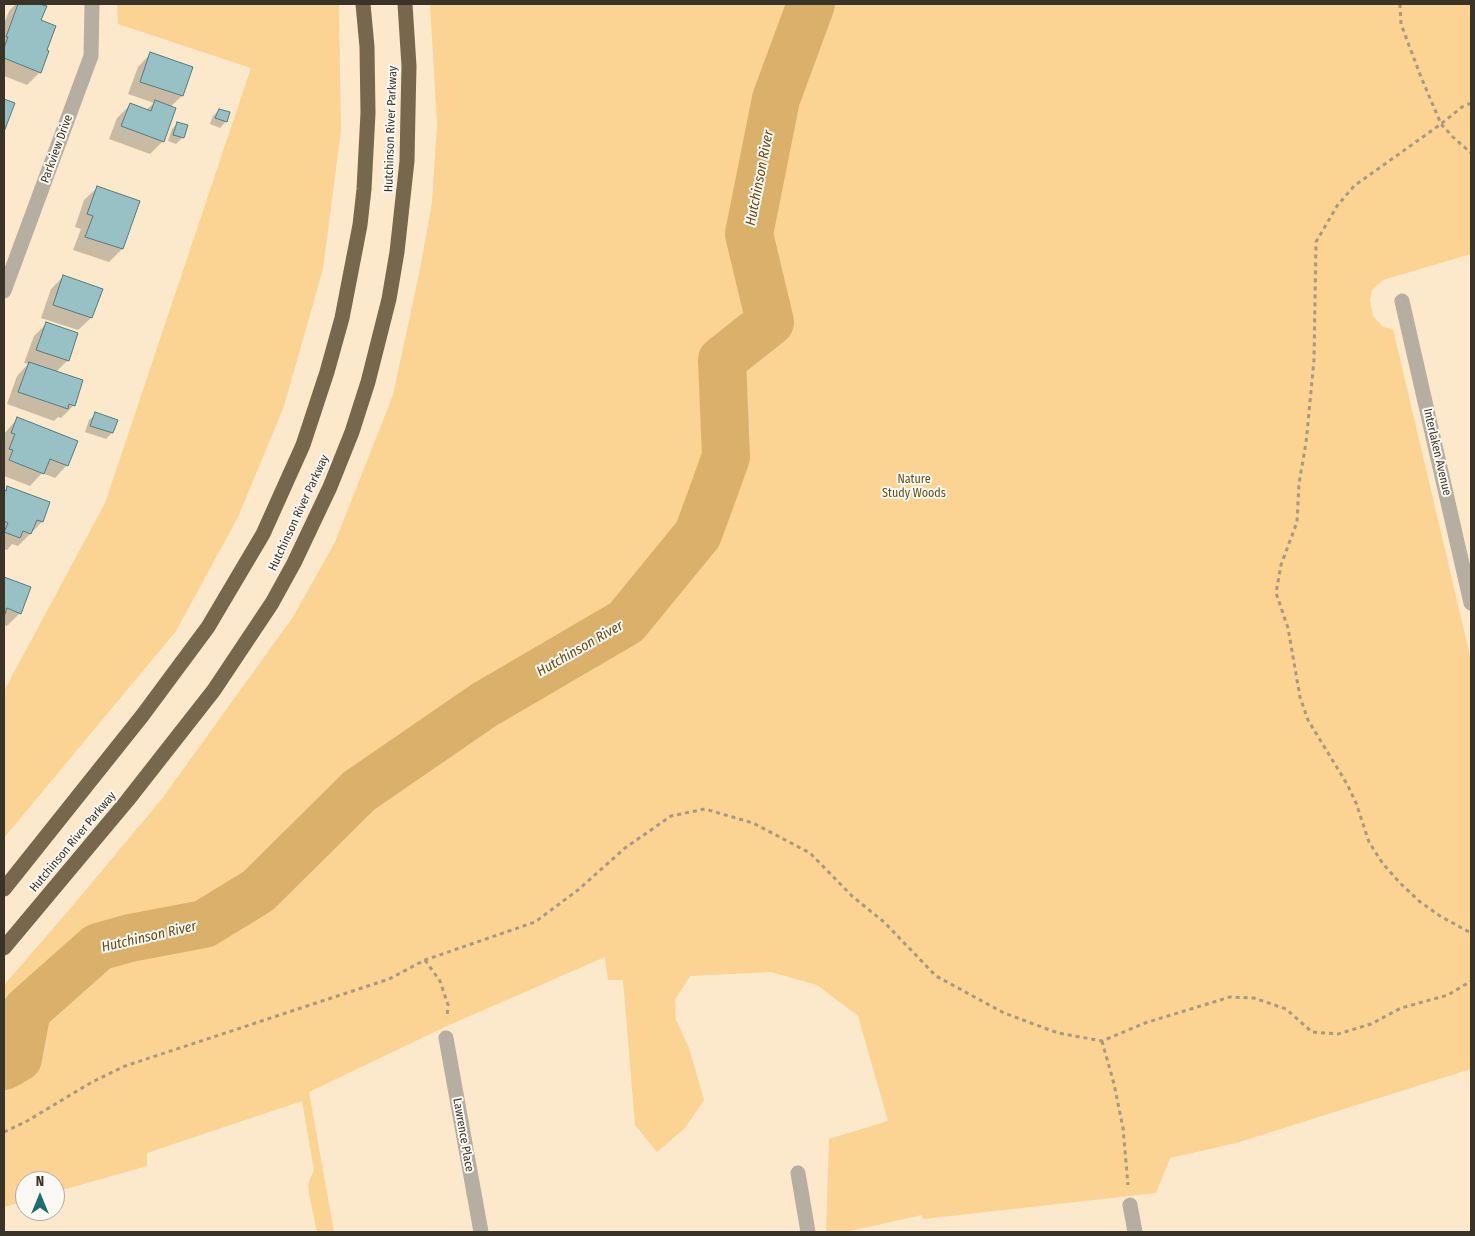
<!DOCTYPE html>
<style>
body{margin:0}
#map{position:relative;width:1475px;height:1236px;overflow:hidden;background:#fce9cc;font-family:"Fira Sans Condensed",sans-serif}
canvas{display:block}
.frame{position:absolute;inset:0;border:5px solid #3a3328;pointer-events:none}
.north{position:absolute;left:15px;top:1171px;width:50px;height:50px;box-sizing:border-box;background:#fcf8f3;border:1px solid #aea9a2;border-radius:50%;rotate:0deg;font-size:14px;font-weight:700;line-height:20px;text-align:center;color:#3a3328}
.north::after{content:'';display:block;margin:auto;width:18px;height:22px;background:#226d74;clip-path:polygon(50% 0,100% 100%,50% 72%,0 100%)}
</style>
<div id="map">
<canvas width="1475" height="1236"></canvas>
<div class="frame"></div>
<div class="north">N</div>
</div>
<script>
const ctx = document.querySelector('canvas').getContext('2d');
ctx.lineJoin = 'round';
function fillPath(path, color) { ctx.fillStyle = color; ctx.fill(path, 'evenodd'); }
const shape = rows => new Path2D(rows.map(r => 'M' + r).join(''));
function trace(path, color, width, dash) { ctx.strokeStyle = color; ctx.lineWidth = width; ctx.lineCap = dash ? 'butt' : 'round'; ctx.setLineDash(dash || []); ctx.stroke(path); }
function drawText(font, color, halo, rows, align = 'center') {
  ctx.font = font + ' "Fira Sans Condensed",sans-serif'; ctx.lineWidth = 4; ctx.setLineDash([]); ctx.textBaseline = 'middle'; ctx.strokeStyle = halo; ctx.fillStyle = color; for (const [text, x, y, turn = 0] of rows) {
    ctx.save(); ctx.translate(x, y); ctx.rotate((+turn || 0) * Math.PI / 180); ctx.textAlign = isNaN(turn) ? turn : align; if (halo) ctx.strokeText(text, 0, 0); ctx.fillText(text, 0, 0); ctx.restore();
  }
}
fillPath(shape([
 [117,4,339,4,341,130,323,269,284,406,238,517,176,631,4,838,4,691,105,503,251,68,118,24],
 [430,4,1471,4,1471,254,1383,280,1372,290,1370,300,1373,316,1383,327,1393,329,1471,660,1471,1069,1236,1143,1170,1158,1156,1193,923,1219,922,1215,846,1232,826,1232,829,1139,888,1121,858,1016,817,985,771,972,690,976,675,1000,676,1020,689,1048,704,1100,685,1128,657,1152,635,1125,623,980,608,980,605,957,447,1026,309,1092,334,1232,317,1232,309,1194,308,1184,314,1170,302,1101,147,1153,147,1166,55,1192,55,1181,25,1181,25,1201,4,1207,4,985,69,910,161,800,293,617,335,542,393,395,420,269,432,203,437,124]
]), '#fbd392');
fillPath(shape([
 [16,4,36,4,45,7,39,21,40,72,27,85,4,76,4,24,9,11],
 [150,54,192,68,182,96,170,107,163,141,150,154,109,139,117,118,130,105,146,110,154,103,128,94,138,67],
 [219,110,226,121,220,128,210,124,213,116],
 [178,123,182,138,176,144,168,141,172,129],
 [97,188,138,202,122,249,109,262,73,250,81,229,75,227,84,200],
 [63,277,91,318,78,330,41,318,51,289],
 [47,323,68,360,56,372,74,405,61,418,58,417,54,421,7,404,17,376,28,364,24,363,34,336],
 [96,414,116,421,112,433,106,439,85,432,89,420],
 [17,419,67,465,55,478,42,473,30,486,4,476,4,434],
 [8,488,49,503,42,522,18,546,12,544,7,550,4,549,4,491],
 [4,578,29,587,20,613,7,626,4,625]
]), '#0003');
trace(shape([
 [4,1066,18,1058,27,1010,98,947,130,938,204,924,258,891,359,791,484,705,626,622,698,534,726,457,722,360,770,322,749,234,776,99,811,4]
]), '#dab06b', 48);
const building = shape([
 [18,4,39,4,47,6,41,20,56,26,47,50,49,51,41,73,4,58,4,48,8,37,6,37,18,4],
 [150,52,193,67,183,96,140,82,150,52],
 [4,99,15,103,4,132,4,99],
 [155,100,176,108,164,142,121,126,130,103,151,111,155,100],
 [219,109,230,112,227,122,215,118,219,109],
 [177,122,188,125,184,138,173,135,177,122],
 [97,186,140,201,123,249,85,237,93,216,87,214,97,186],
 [63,275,103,289,92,318,53,305,63,275],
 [46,322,78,333,69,361,36,350,46,322],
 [29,362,83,380,75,406,69,404,68,409,18,392,29,362],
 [95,412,118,420,113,433,90,426,95,412],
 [17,417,78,441,68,466,50,459,44,474,9,460,13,450,9,449,15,434,11,433,17,417],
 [7,486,50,502,43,522,37,520,31,534,23,531,20,538,4,532,8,523,4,521,4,490,6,491,7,486],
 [4,577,31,587,21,614,7,608,4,617,4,577]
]);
fillPath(building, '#98c1c5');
trace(building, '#547a7d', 1);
trace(shape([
 [1400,4,1401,24,1421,77,1441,124,1453,137,1471,153],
 [1471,103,1462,107,1441,124,1354,186,1337,206,1316,242,1314,360,1306,443,1299,483,1297,522,1281,565,1276,593,1288,628,1300,697,1308,720,1347,784,1356,803,1369,842,1383,864,1401,884,1419,901,1440,916,1471,933],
 [425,960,440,981,448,1005,447,1018],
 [1102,1041,1114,1084,1123,1128,1128,1185],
 [4,1132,27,1121,92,1082,125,1066,389,979,425,960,535,922,578,890,625,848,671,816,705,809,753,823,810,853,852,896,884,922,936,976,1004,1013,1058,1033,1102,1041,1145,1023,1230,997,1254,998,1286,1009,1312,1032,1338,1034,1371,1024,1401,1008,1448,995,1471,981]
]), '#a79984', 3, [4, 4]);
trace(shape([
 [4,291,91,56,92,4],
 [1402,301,1471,603],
 [446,1038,481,1232],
 [798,1173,808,1232],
 [1130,1205,1135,1232]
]), '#b5aea1', 15);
trace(shape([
 [4,889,142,716,208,627,263,534,303,445,327,372,342,318,360,225,364,189,368,113,367,47,363,4],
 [4,948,127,801,214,690,272,603,294,563,330,487,352,432,368,382,389,299,397,252,407,161,408,111,409,66,405,4]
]), '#77674d', 15);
drawText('12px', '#3a3328', '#fcf8f3', [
 ["Hutchinson River Parkway",391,129,-88],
 ["Parkview Drive",57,149,-70],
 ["Interlaken Avenue",1437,452,77],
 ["Hutchinson River Parkway",299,513,-65],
 ["Hutchinson River Parkway",73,842,-50],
 ["Lawrence Place",463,1135,80]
]);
drawText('12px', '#6a4d19', '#fcf8f3', [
 ["Nature",914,480],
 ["Study Woods",914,494]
]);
drawText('italic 14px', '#664913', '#fcf8f3', [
 ["Hutchinson River",760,178,-79],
 ["Hutchinson River",580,649,-30],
 ["Hutchinson River",149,937,-13]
]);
</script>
